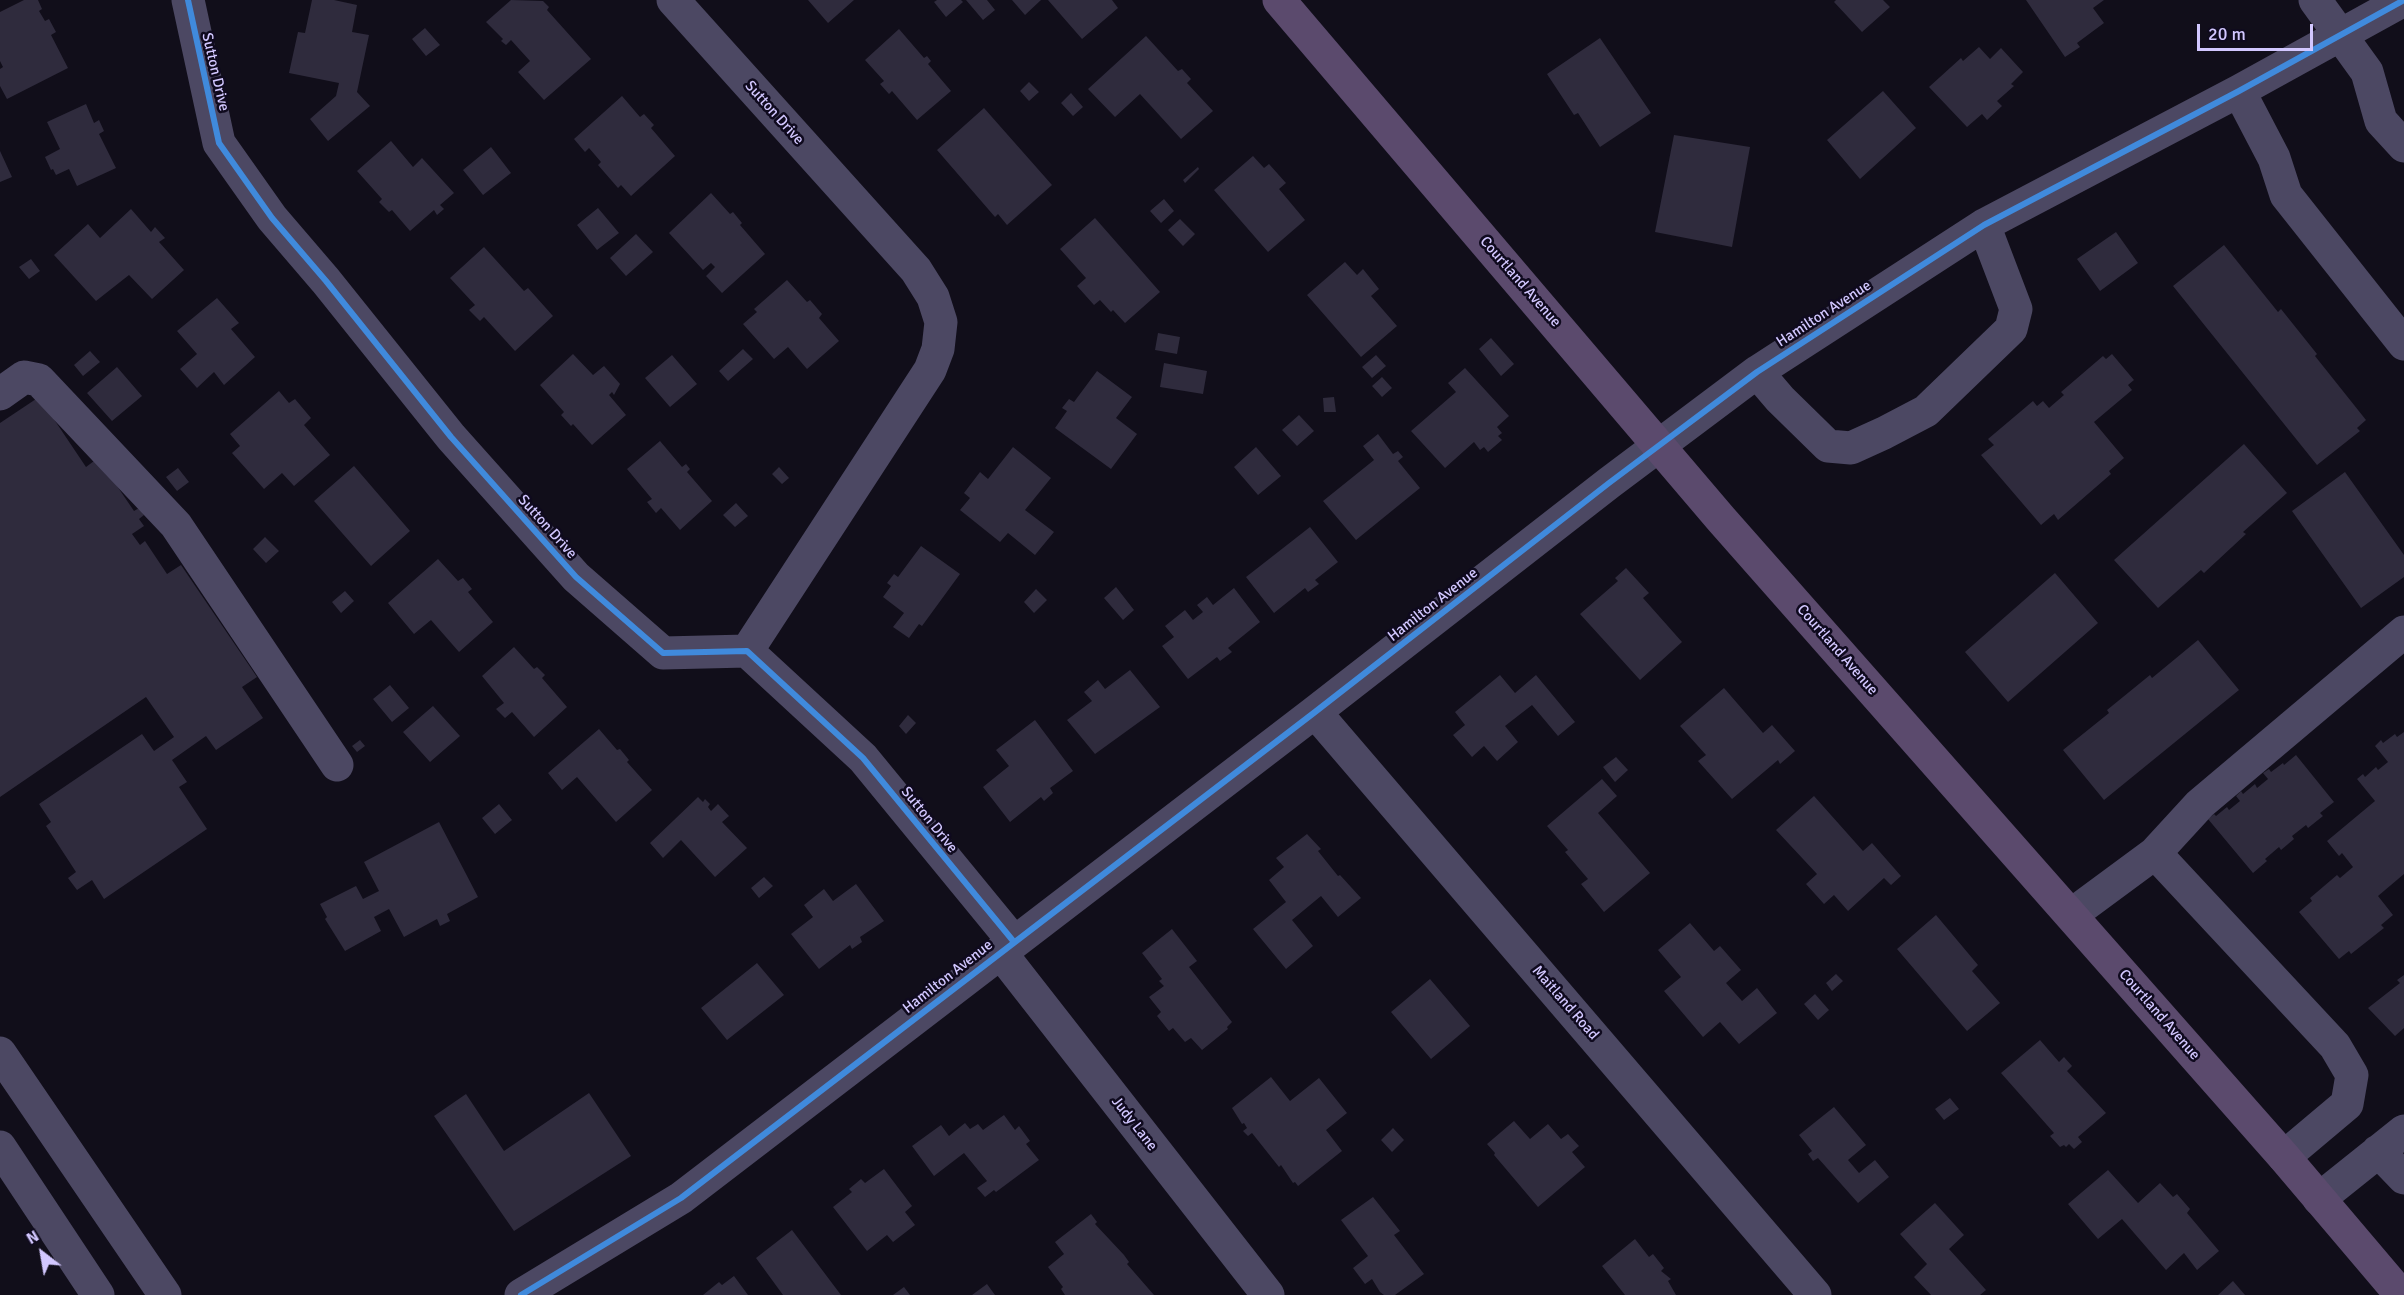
<!DOCTYPE html>
<style>
body{margin:0}
#map{position:relative;width:2404px;height:1295px;overflow:hidden;background:#110e1a;font-family:Signika,sans-serif}
canvas{display:block}
.north{position:absolute;left:12px;top:1223px;width:60px;height:60px;-webkit-text-stroke:4px #0f0a1e;paint-order:stroke;rotate:329deg;font-size:16px;font-weight:700;line-height:24px;text-align:center;color:#d2c7ff}
.north::after{content:'';display:block;margin:auto;width:21px;height:27px;background:#d2c7ff;clip-path:polygon(50% 0,100% 100%,50% 72%,0 100%)}
.scale{position:absolute;left:2197px;top:24px;width:116px;height:27px;box-sizing:border-box;border:3px solid #d2c7ff;border-top:0;padding-left:8px;font-size:18px;line-height:21px;white-space:nowrap;color:#d2c7ff;-webkit-text-stroke:4px #0f0a1e;paint-order:stroke}
</style>
<div id="map">
<canvas width="2404" height="1295"></canvas>
<div class="north">N</div>
<div class="scale">20 m</div>
</div>
<script>
const ctx = document.querySelector('canvas').getContext('2d');
ctx.lineJoin = 'round';
function fillPath(path, color) { ctx.fillStyle = color; ctx.fill(path, 'evenodd'); }
const shape = rows => new Path2D(rows.map(r => 'M' + r).join(''));
function trace(path, color, width, dash) { ctx.strokeStyle = color; ctx.lineWidth = width; ctx.lineCap = dash ? 'butt' : 'round'; ctx.setLineDash(dash || []); ctx.stroke(path); }
function drawText(font, color, halo, rows, align = 'center') {
  ctx.font = font + ' Signika,sans-serif'; ctx.lineWidth = 5; ctx.setLineDash([]); ctx.textBaseline = 'middle'; ctx.strokeStyle = halo; ctx.fillStyle = color; for (const [text, x, y, turn = 0] of rows) {
    ctx.save(); ctx.translate(x, y); ctx.rotate((+turn || 0) * Math.PI / 180); ctx.textAlign = isNaN(turn) ? turn : align; if (halo) ctx.strokeText(text, 0, 0); ctx.fillText(text, 0, 0); ctx.restore();
  }
}
fillPath(shape([
 [24,0,38,0,42,9,39,11,45,21,49,19,56,32,51,35,68,68,7,99,0,86,0,69,3,67,0,61,0,12],
 [312,0,334,0,357,5,352,32,369,35,357,92,370,106,328,141,310,119,336,96,339,83,289,73,298,32,305,33],
 [511,0,543,1,549,7,547,10,591,59,544,100,518,72,530,61,511,40,506,45,501,41,503,39,486,22],
 [808,0,854,0,828,23],
 [937,0,961,0,963,2,946,17,934,2],
 [966,0,987,0,995,10,983,20],
 [1012,0,1041,0,1025,15],
 [1048,0,1112,0,1118,8,1082,39],
 [1836,0,1883,0,1890,7,1862,32,1834,2],
 [2026,0,2104,0,2093,8,2104,23,2077,43,2080,47,2065,57],
 [425,28,440,45,426,56,412,39],
 [899,29,924,58,927,56,931,61,928,64,951,91,917,120,892,91,889,94,880,84,884,81,865,60],
 [1146,36,1178,71,1182,69,1191,79,1187,83,1213,111,1181,139,1140,94,1115,117,1088,89],
 [1600,38,1651,113,1600,147,1578,113,1574,115,1547,74],
 [1979,47,1990,59,2001,48,2023,72,2011,84,2014,86,1997,101,2002,106,1987,120,1982,114,1967,127,1929,87,1961,58,1963,61],
 [1029,82,1039,92,1029,101,1020,91],
 [1883,91,1916,128,1860,179,1827,140],
 [1071,93,1083,107,1073,116,1061,103],
 [622,96,640,117,644,114,654,125,651,128,675,156,631,196,621,185,618,188,598,165,601,162,589,148,585,152,574,139],
 [86,104,94,123,99,120,104,131,99,134,116,168,77,186,69,169,56,175,53,169,51,170,45,157,60,149,47,122],
 [984,108,1052,185,1007,225,998,214,995,217,937,150],
 [1674,135,1750,147,1732,247,1655,232],
 [391,141,413,167,422,158,454,193,440,205,444,209,437,215,434,210,410,231,392,210,389,212,379,202,382,199,357,171],
 [491,147,511,173,483,195,463,170],
 [0,151,12,177,0,182],
 [1253,156,1264,168,1269,164,1286,183,1279,189,1305,220,1268,252,1214,190],
 [1198,167,1199,169,1185,183,1183,180],
 [711,193,730,214,733,212,742,223,740,225,765,254,722,293,706,276,715,267,711,263,703,270,669,233],
 [1164,199,1174,211,1161,223,1150,211],
 [598,208,619,233,597,250,577,225],
 [131,209,151,232,155,227,165,238,159,242,184,270,152,299,129,275,96,301,54,255,88,224,100,238],
 [1095,218,1160,292,1125,323,1113,310,1111,312,1100,300,1094,305,1077,286,1086,278,1060,249],
 [1180,219,1195,234,1183,246,1168,230],
 [2116,232,2138,263,2100,291,2077,259],
 [636,234,653,252,626,276,610,258],
 [2224,245,2278,312,2281,309,2317,354,2315,356,2366,420,2357,428,2360,431,2317,465,2173,286],
 [484,247,524,291,528,288,553,316,515,351,484,317,480,321,469,310,475,305,450,278],
 [31,259,40,271,29,279,19,267],
 [1345,262,1357,275,1363,269,1379,289,1371,296,1397,326,1361,357,1307,295],
 [787,280,807,302,810,300,822,314,819,318,839,341,807,369,788,347,774,359,743,324,757,312,754,309],
 [217,298,239,323,231,329,255,357,224,385,214,372,197,388,180,369,197,354,177,331],
 [1158,333,1180,337,1177,354,1155,350],
 [1491,338,1514,364,1501,376,1479,349],
 [743,349,753,359,728,381,719,371],
 [90,351,100,362,83,376,74,365],
 [573,354,593,375,604,366,620,384,614,395,612,392,609,395,626,415,592,445,573,424,571,426,561,415,564,412,540,385],
 [2112,354,2134,380,2128,385,2132,390,2094,422,2124,458,2109,471,2111,474,2058,520,2054,514,2041,525,1981,455,1994,445,1988,439,2033,401,2037,406,2043,401,2049,408,2064,395,2061,392,2103,356,2106,359],
 [672,355,697,384,670,407,645,378],
 [1376,355,1386,366,1372,378,1362,367],
 [1164,363,1207,371,1203,394,1160,387],
 [117,367,142,396,112,421,87,393],
 [1465,368,1509,416,1497,427,1502,433,1498,436,1502,440,1488,452,1484,447,1480,450,1474,442,1445,468,1411,431,1456,392,1448,383],
 [1097,371,1132,397,1116,418,1137,434,1111,469,1055,428,1067,411,1062,408,1069,399,1074,402],
 [1382,377,1392,388,1382,397,1372,386],
 [279,391,289,403,295,399,311,418,304,425,330,455,294,486,282,473,264,489,232,453,240,446,230,434],
 [39,397,86,467,98,458,134,511,139,508,144,515,139,519,144,526,132,534,140,545,145,541,167,574,181,565,257,677,242,687,263,718,216,750,206,736,172,760,187,782,179,787,207,829,104,899,92,880,77,890,68,878,76,872,46,826,51,822,39,804,142,734,154,751,174,737,146,697,0,797,0,423],
 [1334,397,1336,412,1324,412,1323,398],
 [1299,415,1314,431,1297,446,1282,430],
 [1378,434,1393,454,1398,451,1403,457,1398,461,1420,488,1356,540,1323,501,1374,460,1363,446],
 [660,441,682,467,686,464,690,469,687,472,712,501,680,530,661,508,656,513,647,502,652,499,627,469],
 [2244,444,2287,493,2243,532,2246,534,2204,573,2201,570,2158,608,2114,560],
 [1013,447,1051,478,1025,510,1054,532,1035,555,1008,533,1000,542,960,510,970,498,964,493,980,472,988,479],
 [1256,447,1281,476,1258,495,1234,467],
 [354,466,410,531,371,566,314,501],
 [779,467,789,478,782,484,772,474],
 [178,468,189,482,177,491,166,477],
 [2345,472,2404,555,2404,577,2361,608,2292,511],
 [736,503,748,516,735,527,723,515],
 [1310,527,1338,562,1315,580,1319,584,1308,592,1305,588,1274,613,1246,577],
 [265,537,279,551,266,563,253,549],
 [921,546,960,574,922,626,919,624,909,638,893,627,904,613,883,597,891,586,887,583,894,574,898,577],
 [438,559,458,581,463,578,472,589,468,592,493,622,459,652,431,620,414,634,388,603],
 [1626,568,1649,593,1643,598,1682,642,1640,680,1580,614,1618,581,1615,578],
 [2055,573,2098,623,2008,702,1965,652],
 [1116,587,1134,610,1123,620,1104,598],
 [1234,588,1260,622,1228,648,1232,652,1220,661,1217,657,1188,679,1162,646,1174,637,1165,626,1185,610,1193,620,1203,612,1197,605,1207,597,1213,605],
 [1036,589,1047,600,1034,613,1024,602],
 [345,591,354,601,341,613,332,602],
 [2198,640,2239,690,2104,800,2063,750,2109,713,2107,710,2150,675,2152,678],
 [514,647,534,669,537,667,545,675,542,678,567,707,534,737,512,712,505,718,496,709,504,703,482,676],
 [1130,670,1160,707,1095,754,1067,720,1092,701,1084,692,1098,680,1105,689],
 [1500,675,1515,693,1536,675,1575,722,1558,736,1532,705,1505,726,1518,742,1497,761,1484,746,1472,757,1453,735,1465,725,1455,712],
 [390,685,409,708,392,722,373,699],
 [1724,688,1763,733,1772,725,1795,751,1780,764,1778,760,1732,799,1698,761,1706,755,1680,726],
 [433,706,460,736,430,762,403,732],
 [908,715,916,723,906,734,899,726],
 [1035,720,1073,771,1050,788,1053,793,1044,801,1041,797,1010,822,983,787,1009,766,996,750],
 [599,729,617,750,620,749,629,760,627,762,652,790,616,822,577,777,562,790,548,773],
 [2404,732,2404,874,2378,896,2393,915,2381,925,2384,928,2351,954,2349,951,2339,959,2299,912,2312,901,2310,898,2337,875,2340,878,2353,867,2342,853,2339,856,2327,841,2375,801,2357,779,2363,774,2365,777,2376,767,2378,770,2388,762,2375,746,2381,740,2383,743,2395,734,2397,737],
 [360,740,365,746,357,752,352,746],
 [2296,755,2334,802,2320,813,2323,816,2308,828,2306,825,2292,836,2294,839,2281,850,2279,847,2265,859,2267,861,2253,873,2208,819,2214,814,2216,816,2227,807,2229,810,2240,801,2236,796,2241,791,2243,794,2255,784,2257,788,2268,779,2263,773,2269,769,2271,772,2283,763,2284,765],
 [1616,757,1628,770,1615,782,1603,767],
 [1602,779,1617,796,1598,813,1650,873,1604,912,1581,884,1588,879,1565,852,1568,850,1547,826],
 [1814,796,1863,851,1872,843,1901,876,1891,885,1884,878,1848,911,1834,895,1824,904,1806,884,1817,874,1776,830],
 [698,797,703,802,705,799,710,804,708,807,711,811,718,804,729,816,722,822,747,848,715,877,681,840,663,858,650,843],
 [499,804,512,820,495,834,482,818],
 [439,822,478,897,447,914,450,921,440,926,437,919,404,937,389,909,374,917,381,931,345,951,325,919,327,917,320,904,356,886,363,899,379,891,364,862],
 [1307,834,1321,849,1318,851,1338,876,1340,875,1361,898,1338,917,1321,896,1292,920,1313,946,1286,969,1253,929,1286,902,1269,880,1284,867,1276,858],
 [764,877,773,886,759,898,751,888],
 [856,884,884,921,860,937,862,942,852,949,850,945,819,969,791,934,813,917,804,905,824,889,833,901],
 [1936,915,1978,965,1972,971,2000,1003,1967,1031,1897,949],
 [1690,923,1714,951,1720,946,1741,970,1726,983,1742,1001,1757,988,1777,1013,1739,1044,1720,1022,1703,1037,1664,991,1681,977,1658,950],
 [1172,929,1197,961,1189,967,1232,1022,1227,1027,1228,1029,1202,1050,1191,1038,1185,1042,1173,1028,1169,1031,1157,1016,1161,1012,1149,997,1164,986,1159,981,1162,979,1142,953],
 [757,963,784,995,727,1040,701,1008],
 [1836,974,1843,981,1832,991,1826,983],
 [2404,975,2404,1028,2395,1036,2368,1008,2400,983,2397,980],
 [1430,979,1470,1026,1431,1059,1391,1012],
 [1815,994,1829,1010,1818,1020,1804,1004],
 [2040,1040,2059,1062,2064,1057,2072,1066,2067,1071,2106,1113,2078,1137,2082,1142,2074,1149,2069,1144,2066,1147,2064,1145,2060,1147,2050,1136,2054,1133,2001,1073],
 [1271,1077,1290,1101,1319,1078,1347,1113,1326,1130,1342,1151,1298,1186,1295,1182,1293,1183,1281,1165,1279,1167,1252,1133,1248,1136,1243,1131,1247,1128,1244,1123,1242,1124,1232,1108],
 [589,1093,631,1156,514,1231,434,1116,466,1094,504,1151],
 [1950,1098,1959,1109,1944,1120,1935,1109],
 [1834,1107,1866,1145,1848,1160,1859,1173,1875,1160,1889,1177,1858,1203,1818,1158,1813,1161,1808,1154,1812,1151,1799,1135],
 [1004,1115,1015,1130,1019,1126,1030,1141,1026,1144,1039,1160,996,1192,994,1190,985,1197,977,1188,987,1181,964,1153,934,1176,912,1146,941,1125,949,1136,965,1123,970,1129,978,1124,983,1130],
 [1514,1121,1530,1139,1548,1124,1561,1139,1568,1134,1579,1146,1572,1152,1585,1167,1538,1207,1494,1155,1495,1153,1487,1144],
 [1393,1128,1404,1140,1392,1152,1381,1140],
 [884,1169,912,1206,905,1212,915,1225,893,1242,887,1235,867,1251,833,1207,852,1192,849,1189,861,1179,865,1183],
 [2108,1170,2138,1203,2160,1183,2173,1197,2177,1194,2190,1209,2187,1213,2219,1251,2197,1270,2184,1253,2166,1270,2122,1219,2098,1239,2068,1204],
 [1373,1197,1400,1231,1394,1235,1424,1274,1395,1295,1384,1295,1380,1292,1372,1279,1365,1284,1353,1268,1368,1256,1341,1220],
 [1935,1203,1964,1235,1949,1249,1986,1290,1980,1295,1931,1295,1914,1277,1927,1264,1900,1234],
 [1091,1214,1097,1222,1095,1224,1124,1255,1129,1262,1127,1264,1154,1295,1065,1295,1061,1289,1063,1287,1048,1267,1064,1254,1055,1242],
 [792,1230,841,1295,783,1295,756,1258],
 [1635,1239,1649,1257,1653,1254,1664,1268,1661,1271,1671,1279,1668,1281,1676,1295,1625,1295,1602,1266],
 [734,1276,748,1295,703,1295,719,1282,722,1285],
 [2233,1281,2245,1295,2218,1295],
 [987,1284,995,1295,972,1295],
 [904,1287,910,1295,893,1295]
]), '#2f2b3d');
trace(shape([
 [188,0,219,143,272,218,326,281,451,437,576,577,663,653,747,651,863,758,1014,942],
 [673,0,916,270,933,297,941,322,938,349,930,370,747,651],
 [2315,0,2367,72,2381,121,2404,146],
 [2239,91,2274,158,2286,195,2404,344],
 [1757,372,1780,399,1828,446,1851,448,1884,433,1926,411,2011,329,2016,309,1984,225],
 [0,394,24,377,39,380,176,525,337,765],
 [1315,712,1815,1295],
 [2155,853,2200,804,2404,632],
 [2071,915,2155,853,2335,1046,2352,1075,2347,1104,2284,1157],
 [1000,952,1268,1295],
 [0,1053,165,1295],
 [0,1147,98,1295],
 [2378,1151,2404,1178],
 [2319,1199,2404,1131],
 [521,1295,681,1198,1315,712,1609,483,1757,372,1984,225,2239,91,2404,0]
]), '#4c4863', 33);
trace(shape([
 [1279,0,1721,519,2284,1157,2401,1295]
]), '#5b4a6d', 33);
trace(shape([
 [188,0,219,143,272,218,326,281,451,437,576,577,663,653,747,651,863,758,1014,942],
 [521,1295,681,1198,1315,712,1609,483,1757,372,1984,225,2239,91,2404,0]
]), '#408adc', 6);
drawText('15px', '#d2c7ff', '#0f0a1e', [
 ["Sutton Drive",215,72,77],
 ["Sutton Drive",774,113,48],
 ["Courtland Avenue",1520,282,49],
 ["Hamilton Avenue",1824,314,-33],
 ["Sutton Drive",547,527,48],
 ["Hamilton Avenue",1433,605,-38],
 ["Courtland Avenue",1837,650,49],
 ["Sutton Drive",929,820,51],
 ["Hamilton Avenue",948,977,-38],
 ["Maitland Road",1565,1003,49],
 ["Courtland Avenue",2159,1015,49],
 ["Judy Lane",1134,1124,52]
]);
</script>
